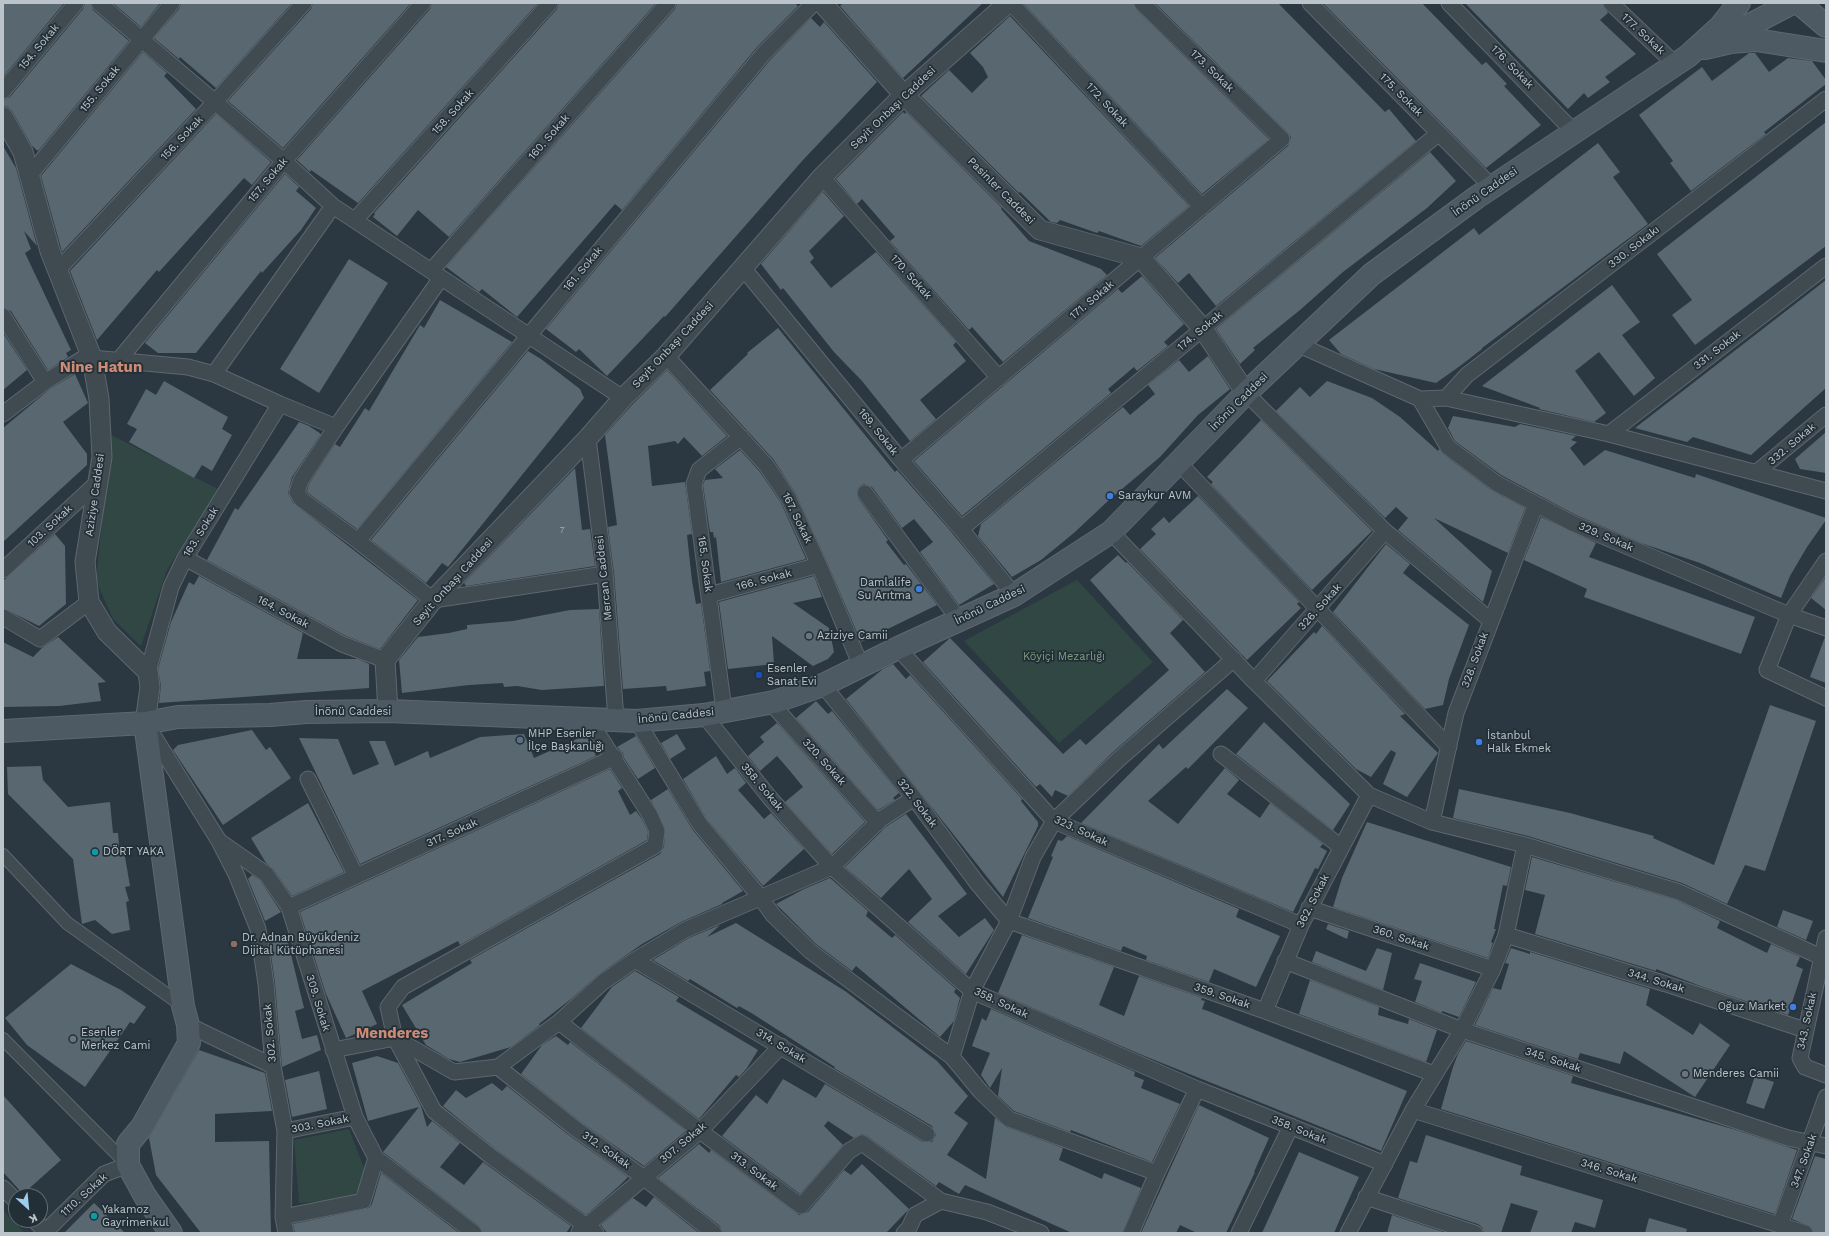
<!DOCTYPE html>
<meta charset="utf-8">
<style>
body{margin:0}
#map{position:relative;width:1829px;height:1236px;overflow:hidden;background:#2b3841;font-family:"Work Sans",sans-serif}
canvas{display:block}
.frame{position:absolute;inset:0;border:4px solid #bcc4cb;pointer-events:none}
.north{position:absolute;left:8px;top:1188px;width:40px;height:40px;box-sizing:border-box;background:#232f37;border:1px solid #606b72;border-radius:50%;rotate:153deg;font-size:11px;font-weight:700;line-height:16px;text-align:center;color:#bcc4cb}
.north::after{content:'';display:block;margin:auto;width:14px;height:18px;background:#9eccee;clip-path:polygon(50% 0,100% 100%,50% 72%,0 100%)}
</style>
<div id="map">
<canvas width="1829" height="1236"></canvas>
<div class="frame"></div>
<div class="north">K</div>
</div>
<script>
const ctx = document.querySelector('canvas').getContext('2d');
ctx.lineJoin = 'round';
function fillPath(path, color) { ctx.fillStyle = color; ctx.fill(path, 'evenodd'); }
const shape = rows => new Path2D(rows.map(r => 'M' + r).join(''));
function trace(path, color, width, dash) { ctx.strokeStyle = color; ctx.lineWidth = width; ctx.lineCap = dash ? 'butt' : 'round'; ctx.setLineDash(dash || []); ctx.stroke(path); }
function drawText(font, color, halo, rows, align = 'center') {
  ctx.font = font + ' "Work Sans",sans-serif'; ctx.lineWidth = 3.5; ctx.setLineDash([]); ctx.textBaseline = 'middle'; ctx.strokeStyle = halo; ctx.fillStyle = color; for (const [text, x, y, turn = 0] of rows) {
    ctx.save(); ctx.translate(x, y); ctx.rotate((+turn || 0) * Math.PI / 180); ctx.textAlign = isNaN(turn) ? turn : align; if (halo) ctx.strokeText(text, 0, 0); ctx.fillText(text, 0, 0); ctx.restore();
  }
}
fillPath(shape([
 [111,435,218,489,167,570,141,646,113,619,96,581],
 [1077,580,1153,662,1059,743,964,641],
 [349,1129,366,1173,353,1199,299,1203,294,1140],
 [3,1210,25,1233,3,1233]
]), '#314744');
fillPath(shape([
 [3,3,64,3,3,77],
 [85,3,90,3,93,10,129,41,38,151,32,146,12,111,8,107,3,106,3,100,10,97,83,9],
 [113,3,160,3,141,27],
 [181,3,292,3,216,88,180,57,179,59,154,38,179,9],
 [313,3,411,3,283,148,228,101,311,9],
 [432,3,538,3,358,203,311,170,310,172,297,160,430,9],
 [559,3,656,3,449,237,418,210,397,236,373,217,375,214,374,213,557,9],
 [677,3,795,3,798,6,757,47,622,210,615,204,517,317,482,289,479,292,446,267,675,9],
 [843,3,983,3,903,78,840,6],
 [1023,3,1133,3,1136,9,1269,139,1202,194],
 [1155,3,1278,3,1385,112,1389,109,1416,141,1216,306,1189,273,1178,283,1155,258,1288,146,1291,137,1288,133],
 [1323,3,1422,3,1482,65,1486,62,1507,84,1504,86,1541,125,1486,168],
 [1465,3,1602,3,1608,13,1600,20,1636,54,1605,77,1610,82,1588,98,1584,93,1568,109],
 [1010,16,1189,206,1141,246,1099,231,1097,233,1060,220,1057,223,1051,222,1020,192,1019,193,921,96,949,70,972,93,988,77,983,67,970,53],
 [811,18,820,27,824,22,877,82,803,160,665,317,664,316,607,376,579,349,576,352,546,329,771,59],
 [143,52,167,73,164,76,196,109,62,252,41,176],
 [1749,53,1755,53,1769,72,1788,58,1812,61,1826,80,1826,84,1764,132,1766,134,1691,191,1670,163,1673,161,1639,115,1702,67,1712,81],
 [903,112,905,114,906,112,1002,208,1001,209,1029,241,1101,269,1107,275,1003,362,972,327,969,330,890,241,895,237,862,199,857,204,836,179],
 [216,114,271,162,252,185,244,178,159,272,157,270,97,340,70,271],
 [1826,122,1826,246,1695,345,1672,315,1692,300,1657,254],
 [1598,143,1620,172,1613,177,1648,224,1482,348,1482,349,1460,366,1436,383,1374,369,1341,354,1329,340,1474,228,1479,235],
 [3,146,16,168,37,246,24,231,31,249,25,253,71,350,66,353,68,357,48,370,11,311,3,307],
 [1430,152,1456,181,1427,208,1343,272,1300,310,1253,348,1255,350,1240,364,1216,329],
 [285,174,299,187,296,191,316,208,301,230,262,273,261,271,196,353,158,353,145,343],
 [823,192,844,216,809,251,814,258,810,262,831,288,876,252,956,342,953,345,966,361,920,400,936,419,910,441,862,381,834,352,783,288,781,290,761,264],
 [349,259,388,283,319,393,280,369],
 [1142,276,1184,324,1164,342,1168,346,1137,371,1134,367,1108,389,1111,393,962,516,914,461,1118,289,1122,293],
 [1826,280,1826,388,1751,455,1693,437,1687,442,1635,428],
 [1612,285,1640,322,1622,335,1655,378,1634,396,1599,352,1575,371,1606,413,1594,422,1539,409,1540,408,1482,386],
 [440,300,512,342,357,529,308,493,307,491,309,484,335,444,340,447,365,408,369,411,420,325,424,328],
 [778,328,895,472,897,470,948,528,994,584,959,605,920,552,933,542,914,519,902,528,872,487,864,484,860,486,857,490,858,498,888,540,886,542,904,565,906,564,937,605,861,642,827,562,796,494,774,460,710,390,748,354,747,353],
 [3,333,27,370,3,390],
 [528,351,541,359,580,389,584,398,448,567,442,563,426,583,371,540],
 [1208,356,1230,389,1198,415,1160,457,1109,500,1075,532,1041,560,1012,577,978,536,981,524,1123,407,1130,415,1155,394,1148,385,1179,360,1189,372],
 [667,370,727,436,702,456,684,437,678,444,675,441,648,446,652,486,685,482,692,534,687,535,692,581,696,604,701,603,710,671,704,672,706,686,667,691,666,686,623,689,614,573,608,527,617,525,605,435,631,406],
 [75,374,88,403,63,422,87,454,87,465,3,542,3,428,50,389],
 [164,381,228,417,222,429,232,435,212,471,202,465,194,478,129,442,137,429,127,424,146,389,156,395],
 [1327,381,1372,398,1400,417,1438,451,1439,449,1443,454,1491,490,1525,508,1508,553,1434,518,1492,571,1483,602,1398,530,1408,518,1396,507,1385,518,1276,411,1300,387,1310,397],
 [1453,416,1515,427,1520,424,1576,436,1571,440,1577,442,1570,448,1584,466,1605,450,1695,478,1696,474,1826,518,1826,520,1807,547,1790,576,1781,598,1700,563,1641,543,1576,515,1501,475,1455,441,1448,428],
 [1261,420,1372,531,1312,590,1211,484,1213,482,1207,477],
 [299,422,309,426,321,434,292,477,288,493,293,503,418,600,380,649,346,636,207,560,235,508,238,510],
 [1826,432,1826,473,1800,469,1795,459],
 [740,450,760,472,781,503,806,559,721,582,716,537,714,538,713,532,710,532,703,485,705,480,723,478,715,469],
 [575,468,582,530,590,529,595,566,466,586,464,583],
 [1198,496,1299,602,1297,604,1301,608,1247,660,1140,549,1156,534,1151,529,1164,517,1169,523],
 [1541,517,1596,543,1589,557,1755,617,1741,654,1584,597,1587,589,1524,560],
 [55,534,65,546,66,604,39,626,3,608,3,581],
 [1386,544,1410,564,1403,573,1469,625,1449,679,1443,705,1425,709,1333,612],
 [1118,555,1126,563,1127,562,1183,620,1170,633,1205,672,1113,752,1068,796,1055,790,1052,797,1040,784,1036,787,923,662,950,638,1063,754,1080,739,1086,745,1169,670,1090,580],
 [199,576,303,633,297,659,358,659,369,664,369,688,159,703,161,686,158,669,171,622,189,582,194,585],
 [814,576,822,597,793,603,829,628,834,652,828,659,813,666,772,636,774,664,728,669,719,602],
 [1826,577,1826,610,1811,598],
 [599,609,604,686,542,690,517,686,504,687,503,683,469,685,402,693,399,660,418,637,449,633,467,629,467,625,513,621,570,610],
 [1322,626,1405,714,1400,716,1438,753,1407,797,1383,784,1396,753,1391,750,1371,777,1356,769,1267,681,1314,632,1316,634],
 [58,637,106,682,98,683,101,701,59,706,3,707,3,642,33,657,42,648],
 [1825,637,1826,637,1826,683,1810,677],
 [893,664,906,679,910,675,1022,799,1021,801,1038,822,1038,826,1003,897,846,699,883,669],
 [1227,689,1248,708,1188,769,1186,767,1148,801,1178,824,1225,768,1239,780,1227,794,1260,818,1270,803,1323,844,1320,847,1327,851,1318,869,1315,868,1293,912,1081,823,1159,744,1163,749],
 [816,701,828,714,832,711,899,793,893,798,895,800,878,810,796,718],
 [1770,705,1816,721,1765,871,1745,865,1727,904,1682,883,1528,836,1453,818,1459,789,1570,813,1654,836,1653,838,1714,865],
 [1264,722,1350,804,1333,830,1236,754],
 [777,723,865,822,832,854,785,802,803,787,790,771,777,756,760,771,748,756,764,742,760,737],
 [252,730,266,750,270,747,291,778,223,825,173,750,178,745],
 [524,734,534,758,586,735,596,756,360,864,299,738,338,739,353,775,379,764,369,741,385,741,395,766,428,751,430,758,480,737],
 [677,734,686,749,670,759,661,743],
 [636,736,655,768,638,779,624,758,623,753,617,747],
 [716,756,727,774,735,768,746,783,738,790,764,819,771,813,804,849,763,886,706,818,683,779],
 [41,766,43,780,68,807,110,802,113,833,118,833,119,846,123,845,130,886,125,887,129,901,126,902,130,930,112,934,95,920,82,924,73,859,8,794,7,767],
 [610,769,622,788,618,791,630,815,636,811,642,819,648,832,647,840,460,945,458,941,362,991,377,1024,346,1038,326,994,300,912],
 [668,789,692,829,743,891,722,903,722,904,681,922,642,944,598,975,571,999,539,1024,540,1025,511,1047,460,1062,449,1059,426,1045,402,1005,472,963,470,960,660,854,664,847,665,828,651,800],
 [308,803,344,872,292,896,273,869,266,863,251,838],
 [906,814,967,894,938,916,959,937,985,918,994,930,966,974,908,922,932,899,909,869,881,898,845,867,887,826],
 [1367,822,1511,867,1507,886,1503,885,1494,929,1496,929,1491,942,1493,943,1488,958,1333,907,1342,878],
 [1067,836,1239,909,1236,917,1280,936,1256,987,1214,969,1209,982,1146,960,1147,956,1123,946,1121,951,1028,918,1053,857,1051,856,1058,840,1062,841],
 [1532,857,1676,900,1720,921,1717,928,1767,953,1771,944,1800,957,1796,966,1803,969,1788,1015,1703,987,1656,969,1656,971,1535,934,1545,895,1525,890],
 [252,875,260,880,281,912,265,921,248,879],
 [830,878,868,911,866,916,892,938,895,935,956,989,954,992,960,998,954,1021,940,1037,856,966,852,971,816,944,776,904,804,889],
 [1783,910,1813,921,1806,940,1777,927],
 [736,923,845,991,937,1061,968,1096,954,1113,968,1123,947,1155,986,1179,995,1118,1006,1127,1063,1148,1059,1160,1102,1179,1104,1173,1141,1188,1122,1233,1072,1233,965,1185,959,1194,939,1182,936,1186,867,1136,862,1134,854,1138,828,1121,824,1126,843,1145,800,1194,722,1136,756,1095,767,1104,783,1079,816,1098,825,1084,923,1142,932,1142,936,1135,932,1126,834,1068,835,1067,753,1014,739,1006,737,1008,690,979,688,981,653,960,689,938,720,925,707,937],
 [1328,924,1349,931,1347,939,1326,929],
 [1022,935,1114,967,1099,1005,1124,1016,1139,976,1202,998,1201,1000,1205,1001,1202,1009,1208,1011,1407,1091,1381,1151,1142,1055,998,993],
 [287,938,304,1008,295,1011,302,1039,317,1035,321,1050,282,1067,275,983,269,941],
 [1377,948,1392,953,1383,990,1312,962,1316,951,1366,971],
 [1511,948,1530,954,1530,952,1650,989,1646,1005,1693,1035,1700,1023,1730,1045,1695,1097,1624,1051,1620,1064,1580,1053,1578,1059,1475,1025,1493,988,1501,990,1509,964,1505,963],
 [1420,963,1476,982,1459,1017,1442,1011,1442,1013,1415,1002,1422,981,1414,979],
 [71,964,121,990,146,1007,134,1024,130,1022,85,1087,27,1045,5,1018],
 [635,971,679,997,676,1001,758,1050,747,1068,739,1077,736,1075,699,1119,581,1028,612,987],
 [1310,980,1379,1007,1378,1015,1408,1024,1409,1019,1437,1030,1426,1062,1299,1014],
 [991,1009,1135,1072,1134,1076,1144,1080,1141,1088,1180,1104,1152,1162,1071,1130,1070,1132,1014,1111,998,1096,1002,1068,990,1088,981,1075,990,1053,972,1046,982,1018,986,1021],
 [556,1036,568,1045,570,1042,686,1131,644,1166,581,1122,521,1074,542,1045],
 [1466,1041,1573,1076,1571,1083,1736,1130,1797,1150,1775,1214,1441,1109,1453,1067,1458,1054],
 [199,1050,265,1073,272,1111,215,1114,215,1142,269,1141,271,1233,201,1233,156,1175,149,1138],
 [377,1056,398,1063,421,1106,427,1127,432,1121,460,1143,440,1167,464,1185,483,1162,571,1226,566,1233,483,1233,479,1226,383,1152,419,1107,368,1121,352,1063],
 [319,1071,327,1109,292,1117,285,1080],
 [1755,1076,1774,1082,1764,1109,1746,1103],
 [492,1083,502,1091,507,1086,570,1136,628,1177,618,1187,586,1215,498,1151,443,1106,456,1090,466,1098],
 [3,1095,61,1160,23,1194,3,1172],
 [1199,1105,1269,1138,1254,1172,1255,1172,1226,1233,1197,1233,1180,1225,1176,1233,1141,1233],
 [1426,1135,1522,1166,1520,1175,1603,1200,1595,1228,1575,1222,1571,1233,1530,1233,1538,1211,1511,1203,1501,1233,1484,1233,1482,1227,1478,1224,1398,1198,1410,1161,1417,1163],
 [699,1144,709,1153,711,1150,799,1215,808,1212,844,1170,851,1175,862,1164,909,1209,886,1233,723,1233,720,1226,658,1178],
 [1299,1152,1359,1177,1340,1219,1334,1233,1262,1233],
 [1815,1156,1826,1159,1826,1233,1814,1233,1811,1227,1792,1219],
 [381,1173,459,1233,295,1233,293,1224,369,1208,372,1204],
 [654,1197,699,1233,607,1233,601,1225,633,1198,646,1207],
 [94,1203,125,1233,64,1233],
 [1392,1215,1446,1233,1387,1233],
 [1649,1218,1687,1229,1686,1233,1645,1233]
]), '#596771');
const pedestrian = shape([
 [3,855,67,923,183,1006],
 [3,1039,127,1164]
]);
const minor = shape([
 [99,3,284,161,333,206,623,398],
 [1011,3,1202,207],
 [1310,3,1492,187],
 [1449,3,1574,132],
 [1611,3,1675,64],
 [3,91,76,3],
 [29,176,172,3],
 [822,177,999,378],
 [355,220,550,3],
 [743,268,901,460,961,529,1014,595],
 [57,271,215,102,304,3],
 [431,271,668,3],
 [441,278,336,427,301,480,297,492,301,499,358,541,433,600,605,574],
 [3,316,45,382],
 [1297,344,1420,399,1446,398,1609,434,1826,491],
 [666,356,767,466,789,499,819,565,861,666],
 [118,361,284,161,423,3],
 [214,374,333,206],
 [1246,393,1385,531,1490,620],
 [1446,398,1467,375,1826,99],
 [1420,399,1448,447,1496,483,1572,523,1789,615,1826,628],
 [3,414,45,382,82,359,92,358,188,367,214,374,280,404,336,427],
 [1609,434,1826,266],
 [588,438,605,574,616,719],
 [901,460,1282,139,1142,3],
 [1179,463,1449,747],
 [1757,472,1826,415],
 [865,493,959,620],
 [961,529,1439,133],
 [1111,532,1254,681,1369,795,1432,822,1525,845,1679,892,1821,957],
 [358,541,764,53,814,3],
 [185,558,342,644,385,660],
 [1826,561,1789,615,1767,670,1826,698],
 [3,570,98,482],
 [709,595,819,565],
 [3,617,40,639,89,602],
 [898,648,1054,821,1301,925],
 [148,672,171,587,185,558,280,404],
 [1254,681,1385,531],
 [823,685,914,798,977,883,1009,921,1265,1011,1434,1074],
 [770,702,878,823],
 [724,710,694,484,699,470,741,437],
 [704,715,770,798,832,867,972,991,1197,1089,1385,1164],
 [589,720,650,815,657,831,655,846,403,987,388,1007,395,1038,434,1111,493,1158,596,1233],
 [637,721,699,823,760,897,773,915,810,951,952,1057,981,1092,1009,1119,1157,1173],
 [148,727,219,841,266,874,289,907,355,1117,376,1158,474,1233],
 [1221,754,1341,847],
 [308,779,356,876],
 [1432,822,1456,713,1536,504],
 [220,843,236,874,258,929,266,984,273,1066,285,1131,283,1217,286,1233],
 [289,907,615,757],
 [1309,908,1493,969],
 [1506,935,1666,984,1805,1030],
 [1826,938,1800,1058,1805,1067,1826,1075],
 [635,960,927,1134],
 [1285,961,1462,1030,1788,1138,1826,1146],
 [1265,1011,1301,925,1369,795],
 [559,1022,700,1131,801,1206,849,1151,862,1143,941,1201],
 [188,1025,273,1066],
 [333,1050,395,1038,454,1072,498,1067,559,1022,603,982,635,960,685,930,832,867,881,819,914,798],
 [952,1057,972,991,1009,921,1033,857,1054,821,1119,759,1234,659],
 [498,1067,576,1129,643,1177,714,1233],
 [1413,1110,1805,1233],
 [285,1131,355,1117],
 [3,1188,16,1201],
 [1366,1197,1475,1233],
 [283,1217,363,1201,376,1158],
 [34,1220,45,1231],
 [1780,1225,1826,1097],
 [579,1232,700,1131,781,1046],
 [44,1233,104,1174,128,1165],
 [904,1233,909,1228,915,1215,941,1201,987,1212,1041,1233],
 [1131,1233,1157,1173,1197,1089],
 [1239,1233,1291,1126],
 [1348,1233,1413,1110,1462,1030,1493,969,1506,935,1525,845]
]);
const tertiary = shape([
 [822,3,904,95,1040,230,1141,258,1203,329,1246,393],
 [3,117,23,152,50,251,92,358,99,399,102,457,85,562,89,602,107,632,148,672,150,687,145,723],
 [388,711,385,660,433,600,588,438,623,398,666,356,822,177,904,95,1008,3]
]);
const secondary = shape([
 [1799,3,1826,26],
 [1723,39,1792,3],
 [1705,48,1731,42,1756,40,1826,51],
 [145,723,183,1006,188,1025,189,1043,142,1127,128,1144,128,1165,145,1196,171,1233],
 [3,731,145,723,178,717,270,715,306,712,388,711,637,721,704,715,774,702,823,685,898,648,1014,595,1111,532,1246,393,1372,274,1477,197,1688,56,1720,27,1739,3]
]);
trace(pedestrian, '#5d676f', 14);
trace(minor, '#5d676f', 17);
trace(tertiary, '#5d676f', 21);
trace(secondary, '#5d676f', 24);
trace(pedestrian, '#3f4a51', 12);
trace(minor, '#3f4a51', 15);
trace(tertiary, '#3f4a51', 19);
trace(secondary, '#4d5a64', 22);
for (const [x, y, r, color] of [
 [1110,496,4,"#3f7fe0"],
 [919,589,4,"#3f7fe0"],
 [809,636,4,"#6b7280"],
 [759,675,4,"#1a4fb4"],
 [520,740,4,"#5c6f8a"],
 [1479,742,4,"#3f7fe0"],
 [95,852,4,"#0f9aa8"],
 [234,944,4,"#8d6e63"],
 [1793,1007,4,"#3f7fe0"],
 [73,1039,4,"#6b7280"],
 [1685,1074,4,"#6b7280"],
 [94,1216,4,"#0f9aa8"]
]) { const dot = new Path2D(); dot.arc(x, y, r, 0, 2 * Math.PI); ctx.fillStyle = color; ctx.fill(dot); trace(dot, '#232f37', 1.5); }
drawText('9px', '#a3adb4', null, [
 ["7",562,530]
]);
drawText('11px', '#bcc4cb', '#232f37', [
 ["177. Sokak",1643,34,43],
 ["154. Sokak",39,47,-50],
 ["176. Sokak",1512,67,46],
 ["173. Sokak",1212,71,44],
 ["155. Sokak",100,89,-51],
 ["175. Sokak",1401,95,45],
 ["172. Sokak",1107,105,47],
 ["Seyit Onbaşı Caddesi",893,108,-44],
 ["158. Sokak",453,112,-48],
 ["160. Sokak",549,137,-49],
 ["156. Sokak",182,138,-47],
 ["157. Sokak",268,180,-50],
 ["Pasinler Caddesi",1001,191,45],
 ["İnönü Caddesi",1485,192,-35],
 ["330. Sokakı",1634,247,-38],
 ["161. Sokak",583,269,-50],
 ["170. Sokak",911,277,48],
 ["171. Sokak",1092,300,-40],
 ["174. Sokak",1200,331,-40],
 ["Seyit Onbaşı Caddesi",673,345,-47],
 ["331. Sokak",1717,350,-38],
 ["İnönü Caddesi",1239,402,-45],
 ["169. Sokak",878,432,51],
 ["332. Sokak",1792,444,-40],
 ["Aziziye Caddesi",95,495,-82],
 ["167. Sokak",797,518,64],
 ["103. Sokak",50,526,-43],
 ["163. Sokak",201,532,-58],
 ["329. Sokak",1606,537,23],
 ["165. Sokak",705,564,82],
 ["Mercan Caddesi",604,578,-96],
 ["166. Sokak",764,580,-15],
 ["Seyit Onbaşı Caddesi",453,582,-48],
 ["İnönü Caddesi",990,605,-26],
 ["326. Sokak",1320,607,-48],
 ["164. Sokak",283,612,28],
 ["328. Sokak",1475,660,-70],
 ["İnönü Caddesi",353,712],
 ["İnönü Caddesi",676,716,-6],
 ["320. Sokak",824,762,48],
 ["358. Sokak",762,787,50],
 ["322. Sokak",917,803,53],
 ["323. Sokak",1081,831,25],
 ["317. Sokak",452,833,-24],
 ["362. Sokak",1313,901,-63],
 ["360. Sokak",1401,938,18],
 ["344. Sokak",1656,981,17],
 ["359. Sokak",1222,996,19],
 ["309. Sokak",318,1003,73],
 ["358. Sokak",1001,1003,25],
 ["343. Sokak",1807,1021,-78],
 ["302. Sokak",270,1033,-95],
 ["314. Sokak",781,1046,31],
 ["345. Sokak",1553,1060,18],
 ["303. Sokak",320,1124,-11],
 ["358. Sokak",1299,1130,22],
 ["307. Sokak",683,1143,-40],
 ["312. Sokak",606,1150,35],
 ["347. Sokak",1804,1161,-70],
 ["313. Sokak",754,1171,37],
 ["346. Sokak",1609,1171,17],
 ["1110. Sokak",84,1195,-42]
]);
drawText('11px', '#bcc4cb', '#232f37', [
 ["Saraykur AVM",1118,496],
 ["Damlalife",911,583,"right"],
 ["Su Arıtma",911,596,"right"],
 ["Aziziye Camii",817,636],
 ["Esenler",767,669],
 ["Sanat Evi",767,682],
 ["MHP Esenler",528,734],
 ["İlçe Başkanlığı",528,747],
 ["İstanbul",1487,736],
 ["Halk Ekmek",1487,749],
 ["DÖRT YAKA",103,852],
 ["Dr. Adnan Büyükdeniz",242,938],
 ["Dijital Kütüphanesi",242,951],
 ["Oğuz Market",1785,1007,"right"],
 ["Esenler",81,1033],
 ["Merkez Cami",81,1046],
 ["Menderes Camii",1693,1074],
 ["Yakamoz",102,1210],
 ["Gayrimenkul",102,1223]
], 'left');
drawText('11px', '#7d9e7e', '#232f37', [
 ["Köyiçi Mezarlığı",1064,657]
]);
drawText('bold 15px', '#cc8b76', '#232f37', [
 ["Nine Hatun",101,368],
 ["Menderes",392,1034]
]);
</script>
